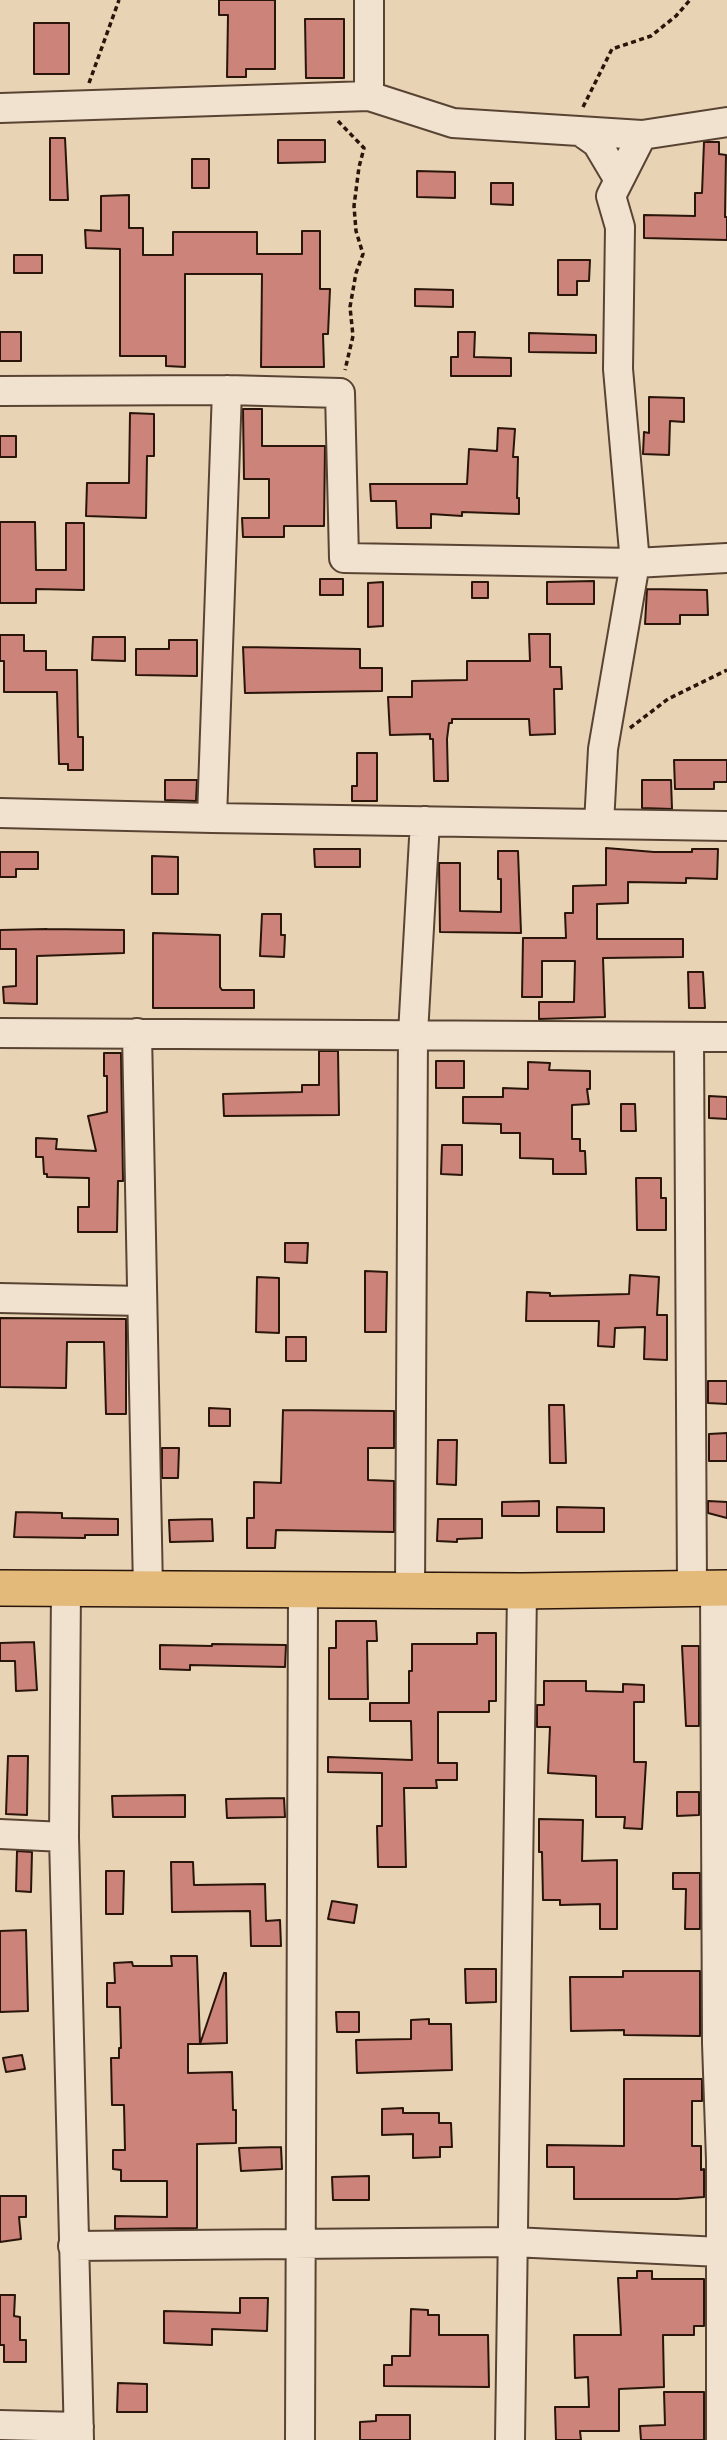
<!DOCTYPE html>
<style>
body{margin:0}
canvas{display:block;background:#e9d3b5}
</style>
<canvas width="727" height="2440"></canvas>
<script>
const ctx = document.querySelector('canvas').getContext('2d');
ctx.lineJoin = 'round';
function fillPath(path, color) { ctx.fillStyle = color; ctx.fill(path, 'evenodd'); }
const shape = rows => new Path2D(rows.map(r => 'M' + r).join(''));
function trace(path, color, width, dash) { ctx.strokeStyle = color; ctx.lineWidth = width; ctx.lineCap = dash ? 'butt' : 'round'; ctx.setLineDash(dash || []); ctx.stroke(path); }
const building = shape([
 [219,0,275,0,275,69,246,69,246,77,227,77,228,15,219,15,219,0],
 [305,19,344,19,344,78,306,78,305,19],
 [34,23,69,23,69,74,34,74,34,23],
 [50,138,65,138,68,200,50,200,50,138],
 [278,140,325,140,325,162,278,163,278,140],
 [704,142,719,142,719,154,726,155,725,217,727,217,727,240,644,238,644,215,695,216,695,193,702,193,704,142],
 [192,159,209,159,209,188,192,188,192,159],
 [417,171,455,172,455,198,417,197,417,171],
 [491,183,513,183,513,205,491,204,491,183],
 [129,195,129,228,143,228,143,255,173,255,173,232,257,232,257,254,302,254,302,231,320,231,320,289,330,289,328,334,323,334,324,367,261,367,262,274,185,274,185,367,166,366,166,356,120,356,120,249,86,248,85,230,101,231,101,196,129,195],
 [14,255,42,255,42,273,14,273,14,255],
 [558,260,590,260,589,281,577,281,577,295,558,295,558,260],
 [415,289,453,290,453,307,415,306,415,289],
 [0,332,21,332,21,361,0,361,0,332],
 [458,332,475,332,474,357,511,358,511,376,451,376,451,357,458,357,458,332],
 [529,333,596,335,596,353,529,352,529,333],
 [649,397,684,398,684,422,670,421,669,455,643,454,644,432,649,433,649,397],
 [243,409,262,409,262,446,325,446,324,526,284,526,284,537,243,537,242,518,269,518,269,479,244,479,243,409],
 [130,413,154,414,154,456,147,456,146,518,86,516,87,483,129,483,130,413],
 [498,428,515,429,513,457,518,457,517,498,519,498,519,514,462,512,462,516,431,514,431,528,397,528,396,501,371,501,370,484,467,484,469,449,497,451,498,428],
 [0,436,16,436,16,457,0,457,0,436],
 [0,522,35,522,36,570,66,570,66,523,84,523,84,590,36,589,36,603,0,603,0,522],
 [320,579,343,579,343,595,320,595,320,579],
 [594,581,594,604,547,604,547,582,594,581],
 [383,582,383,626,368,627,368,583,383,582],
 [472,582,488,582,488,598,472,598,472,582],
 [647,589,707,590,708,615,680,615,680,624,645,624,647,589],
 [529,634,550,634,550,667,561,667,562,689,554,689,555,734,530,735,529,719,452,719,452,723,449,723,447,739,448,781,434,781,433,739,430,739,430,734,390,735,388,697,412,697,412,681,467,680,467,661,530,661,529,634],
 [0,635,24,635,24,651,46,651,46,670,77,670,78,737,83,737,83,770,68,770,68,764,59,764,57,692,4,692,4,661,0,661,0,635],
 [93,637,125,637,125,661,92,660,93,637],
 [169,640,197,640,197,676,136,675,136,649,169,649,169,640],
 [243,647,360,649,360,668,382,668,382,691,245,693,243,647],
 [357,753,377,753,377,801,352,801,352,786,357,786,357,753],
 [674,760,727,760,727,782,714,782,714,789,675,789,674,760],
 [165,780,197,780,196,801,165,800,165,780],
 [642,780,671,780,672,809,642,808,642,780],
 [606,848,654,852,692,852,692,849,718,849,717,879,686,878,686,883,628,882,628,903,597,904,597,939,683,939,683,957,603,958,605,1017,539,1019,539,1002,574,1002,575,961,542,961,542,997,522,997,523,938,566,938,565,913,573,913,573,886,606,885,606,848],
 [314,849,360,849,360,867,315,867,314,849],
 [498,851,518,851,521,933,440,932,439,863,460,863,460,911,501,912,501,879,498,879,498,851],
 [0,852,38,852,38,869,16,869,16,877,0,877,0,852],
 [152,856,178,857,178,894,152,894,152,856],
 [262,914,281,914,281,935,285,935,284,957,260,956,262,914],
 [47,929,124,930,124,953,37,956,37,1004,4,1003,3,987,16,986,16,949,0,949,0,930,47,929],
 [153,933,220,935,220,987,222,990,254,990,254,1008,153,1008,153,933],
 [688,972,703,972,705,1008,689,1008,688,972],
 [319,1051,338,1051,339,1115,224,1116,223,1094,302,1092,302,1085,319,1085,319,1051],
 [104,1053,121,1053,123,1181,118,1181,117,1232,78,1232,78,1207,89,1207,89,1178,47,1177,47,1174,44,1174,43,1157,36,1157,36,1138,57,1139,56,1149,96,1151,88,1116,107,1112,107,1076,104,1076,104,1053],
 [436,1061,464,1061,464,1088,436,1088,436,1061],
 [528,1062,550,1063,549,1070,590,1071,590,1089,587,1089,589,1104,572,1105,572,1139,580,1139,580,1151,585,1151,586,1174,553,1174,553,1159,520,1158,520,1133,501,1133,501,1124,463,1123,463,1097,503,1097,503,1088,528,1089,528,1062],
 [709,1096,727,1097,727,1119,709,1118,709,1096],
 [621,1104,635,1104,636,1131,621,1131,621,1104],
 [442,1145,462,1145,462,1175,441,1174,442,1145],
 [636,1178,661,1178,661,1198,666,1198,666,1230,637,1230,636,1178],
 [285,1243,308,1243,307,1263,285,1262,285,1243],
 [365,1271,387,1272,386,1332,365,1332,365,1271],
 [630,1275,659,1277,657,1315,667,1315,667,1360,644,1359,645,1327,615,1328,614,1347,598,1346,599,1321,526,1321,527,1292,550,1293,550,1296,629,1294,630,1275],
 [257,1277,279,1278,279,1333,256,1332,257,1277],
 [0,1318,126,1319,126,1414,106,1414,104,1342,67,1342,66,1388,0,1387,0,1318],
 [286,1337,306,1337,306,1361,286,1361,286,1337],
 [708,1381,727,1381,727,1404,708,1403,708,1381],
 [549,1405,564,1405,566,1463,550,1463,549,1405],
 [209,1408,230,1409,230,1426,209,1426,209,1408],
 [283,1410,394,1411,394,1448,368,1448,368,1480,394,1481,394,1532,276,1530,275,1548,247,1548,247,1518,254,1518,254,1482,281,1483,283,1410],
 [727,1433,727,1461,709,1461,709,1434,727,1433],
 [438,1440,457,1440,456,1485,437,1484,438,1440],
 [162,1448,179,1448,178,1478,162,1478,162,1448],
 [539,1501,539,1516,502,1516,502,1502,539,1501],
 [708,1501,727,1502,727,1518,708,1513,708,1501],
 [557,1507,604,1508,604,1532,557,1532,557,1507],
 [16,1512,62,1513,62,1518,118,1519,118,1535,85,1535,85,1538,14,1537,16,1512],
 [212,1519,213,1541,170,1542,169,1520,212,1519],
 [438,1519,482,1519,482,1538,457,1539,457,1542,437,1541,438,1519],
 [336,1621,376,1621,377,1641,367,1641,368,1699,329,1699,329,1648,336,1648,336,1621],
 [477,1633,496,1633,496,1701,489,1701,489,1712,438,1712,438,1763,457,1763,457,1780,436,1780,437,1788,404,1788,406,1867,378,1867,377,1826,382,1826,382,1773,328,1772,328,1757,412,1760,411,1721,370,1721,370,1703,409,1703,409,1671,412,1671,412,1644,477,1644,477,1633],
 [34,1642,37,1690,16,1691,15,1661,0,1661,0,1643,34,1642],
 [212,1644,286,1645,285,1667,190,1665,190,1670,160,1669,160,1645,212,1646,212,1644],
 [682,1646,699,1646,699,1726,686,1726,682,1646],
 [544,1681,586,1681,586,1691,623,1692,623,1684,644,1685,644,1702,634,1702,634,1762,646,1762,642,1829,624,1828,625,1817,596,1817,596,1776,548,1773,550,1727,537,1727,537,1705,544,1705,544,1681],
 [8,1756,28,1756,27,1815,6,1814,8,1756],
 [677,1792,699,1792,699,1815,677,1816,677,1792],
 [185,1795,185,1817,113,1817,112,1796,185,1795],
 [284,1798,285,1817,227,1818,226,1799,284,1798],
 [539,1819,583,1820,582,1861,617,1860,617,1929,600,1929,600,1904,560,1905,560,1900,543,1900,542,1852,539,1852,539,1819],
 [17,1851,32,1852,31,1892,16,1891,17,1851],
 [171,1862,193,1862,194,1885,265,1884,266,1921,280,1920,281,1946,251,1946,250,1911,172,1912,171,1862],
 [106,1871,124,1871,123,1914,106,1914,106,1871],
 [673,1873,700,1873,700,1929,685,1929,686,1889,673,1889,673,1873],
 [332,1901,357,1905,354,1923,328,1919,332,1901],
 [26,1930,28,2011,0,2012,0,1931,26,1930],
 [171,1956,197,1956,200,2044,188,2044,188,2073,232,2072,233,2110,236,2110,236,2143,197,2144,197,2228,115,2229,115,2216,167,2217,167,2181,121,2181,121,2170,113,2169,113,2150,125,2150,124,2105,112,2105,111,2058,119,2058,119,2048,121,2048,120,2007,107,2007,107,1983,115,1983,114,1963,132,1962,133,1966,172,1966,171,1956],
 [465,1969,496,1969,496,2002,466,2003,465,1969],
 [623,1971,700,1971,700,2036,624,2035,624,2030,571,2031,570,1977,623,1977,623,1971],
 [224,1973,226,1973,227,2043,200,2044,224,1973],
 [336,2012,359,2012,359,2032,337,2032,336,2012],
 [429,2019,429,2024,451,2024,452,2070,357,2073,356,2040,411,2039,411,2020,429,2019],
 [22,2055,25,2069,6,2072,3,2058,22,2055],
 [624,2079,702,2079,702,2101,692,2101,692,2146,701,2146,701,2170,704,2169,704,2197,677,2199,574,2199,574,2167,547,2167,547,2145,624,2146,624,2079],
 [403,2108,403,2113,439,2113,439,2123,451,2123,452,2147,440,2147,440,2157,413,2158,413,2134,382,2135,382,2109,403,2108],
 [281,2147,282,2169,241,2171,239,2148,281,2147],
 [369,2176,369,2200,333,2200,332,2177,369,2176],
 [0,2196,26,2196,26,2217,19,2217,21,2239,0,2242,0,2196],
 [637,2271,652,2271,652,2279,704,2279,704,2326,694,2326,694,2335,663,2335,664,2387,619,2389,619,2431,580,2431,581,2440,556,2440,555,2407,589,2407,588,2377,575,2378,574,2335,621,2335,618,2278,637,2278,637,2271],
 [0,2295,15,2295,14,2316,20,2317,20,2340,26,2340,26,2362,4,2362,4,2345,0,2345,0,2295],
 [240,2298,268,2298,267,2331,212,2329,212,2345,164,2343,164,2311,240,2313,240,2298],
 [411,2309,428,2310,428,2315,439,2315,439,2335,488,2335,489,2387,384,2386,384,2365,392,2365,392,2356,410,2356,411,2309],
 [118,2383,147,2384,147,2412,117,2412,118,2383],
 [664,2392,704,2392,704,2440,641,2440,640,2426,665,2425,664,2392],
 [376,2415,410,2415,410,2440,360,2440,360,2422,376,2421,376,2415]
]);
fillPath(building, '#cc837a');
trace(building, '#291509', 2);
const minor = shape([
 [369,96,369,0],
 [0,108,369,96,453,123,642,135,727,122],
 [580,131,597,143,619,180],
 [0,391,227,390,340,393,344,558,635,563,727,558],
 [0,813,212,818,727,826],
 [212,818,227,390],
 [599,824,603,749,635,563,618,369,620,227,611,196,642,135],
 [0,1033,727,1037],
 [137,1033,148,1590],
 [689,1038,692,1588],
 [0,1298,142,1301],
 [715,1588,717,2043,721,2160,721,2440],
 [66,1589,64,1837,79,2440],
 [410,1590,413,1034,425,821],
 [0,1834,64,1837],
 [73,2246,513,2242,720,2252],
 [0,2425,79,2427],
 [300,2440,303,1590],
 [510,2440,522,1591]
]);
const major = shape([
 [0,1588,522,1591,727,1588]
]);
trace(minor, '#594434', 32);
trace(major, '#291509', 38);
trace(shape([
 [89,83,119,0],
 [583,107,612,49,651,36,676,16,690,0],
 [338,121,364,148,359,167,354,206,356,231,363,254,356,273,350,307,353,336,345,370],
 [630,728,668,699,727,670]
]), '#291509', 3.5, [5, 3.5]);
trace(minor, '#f1e2cf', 28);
trace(major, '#e4ba7a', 35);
</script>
